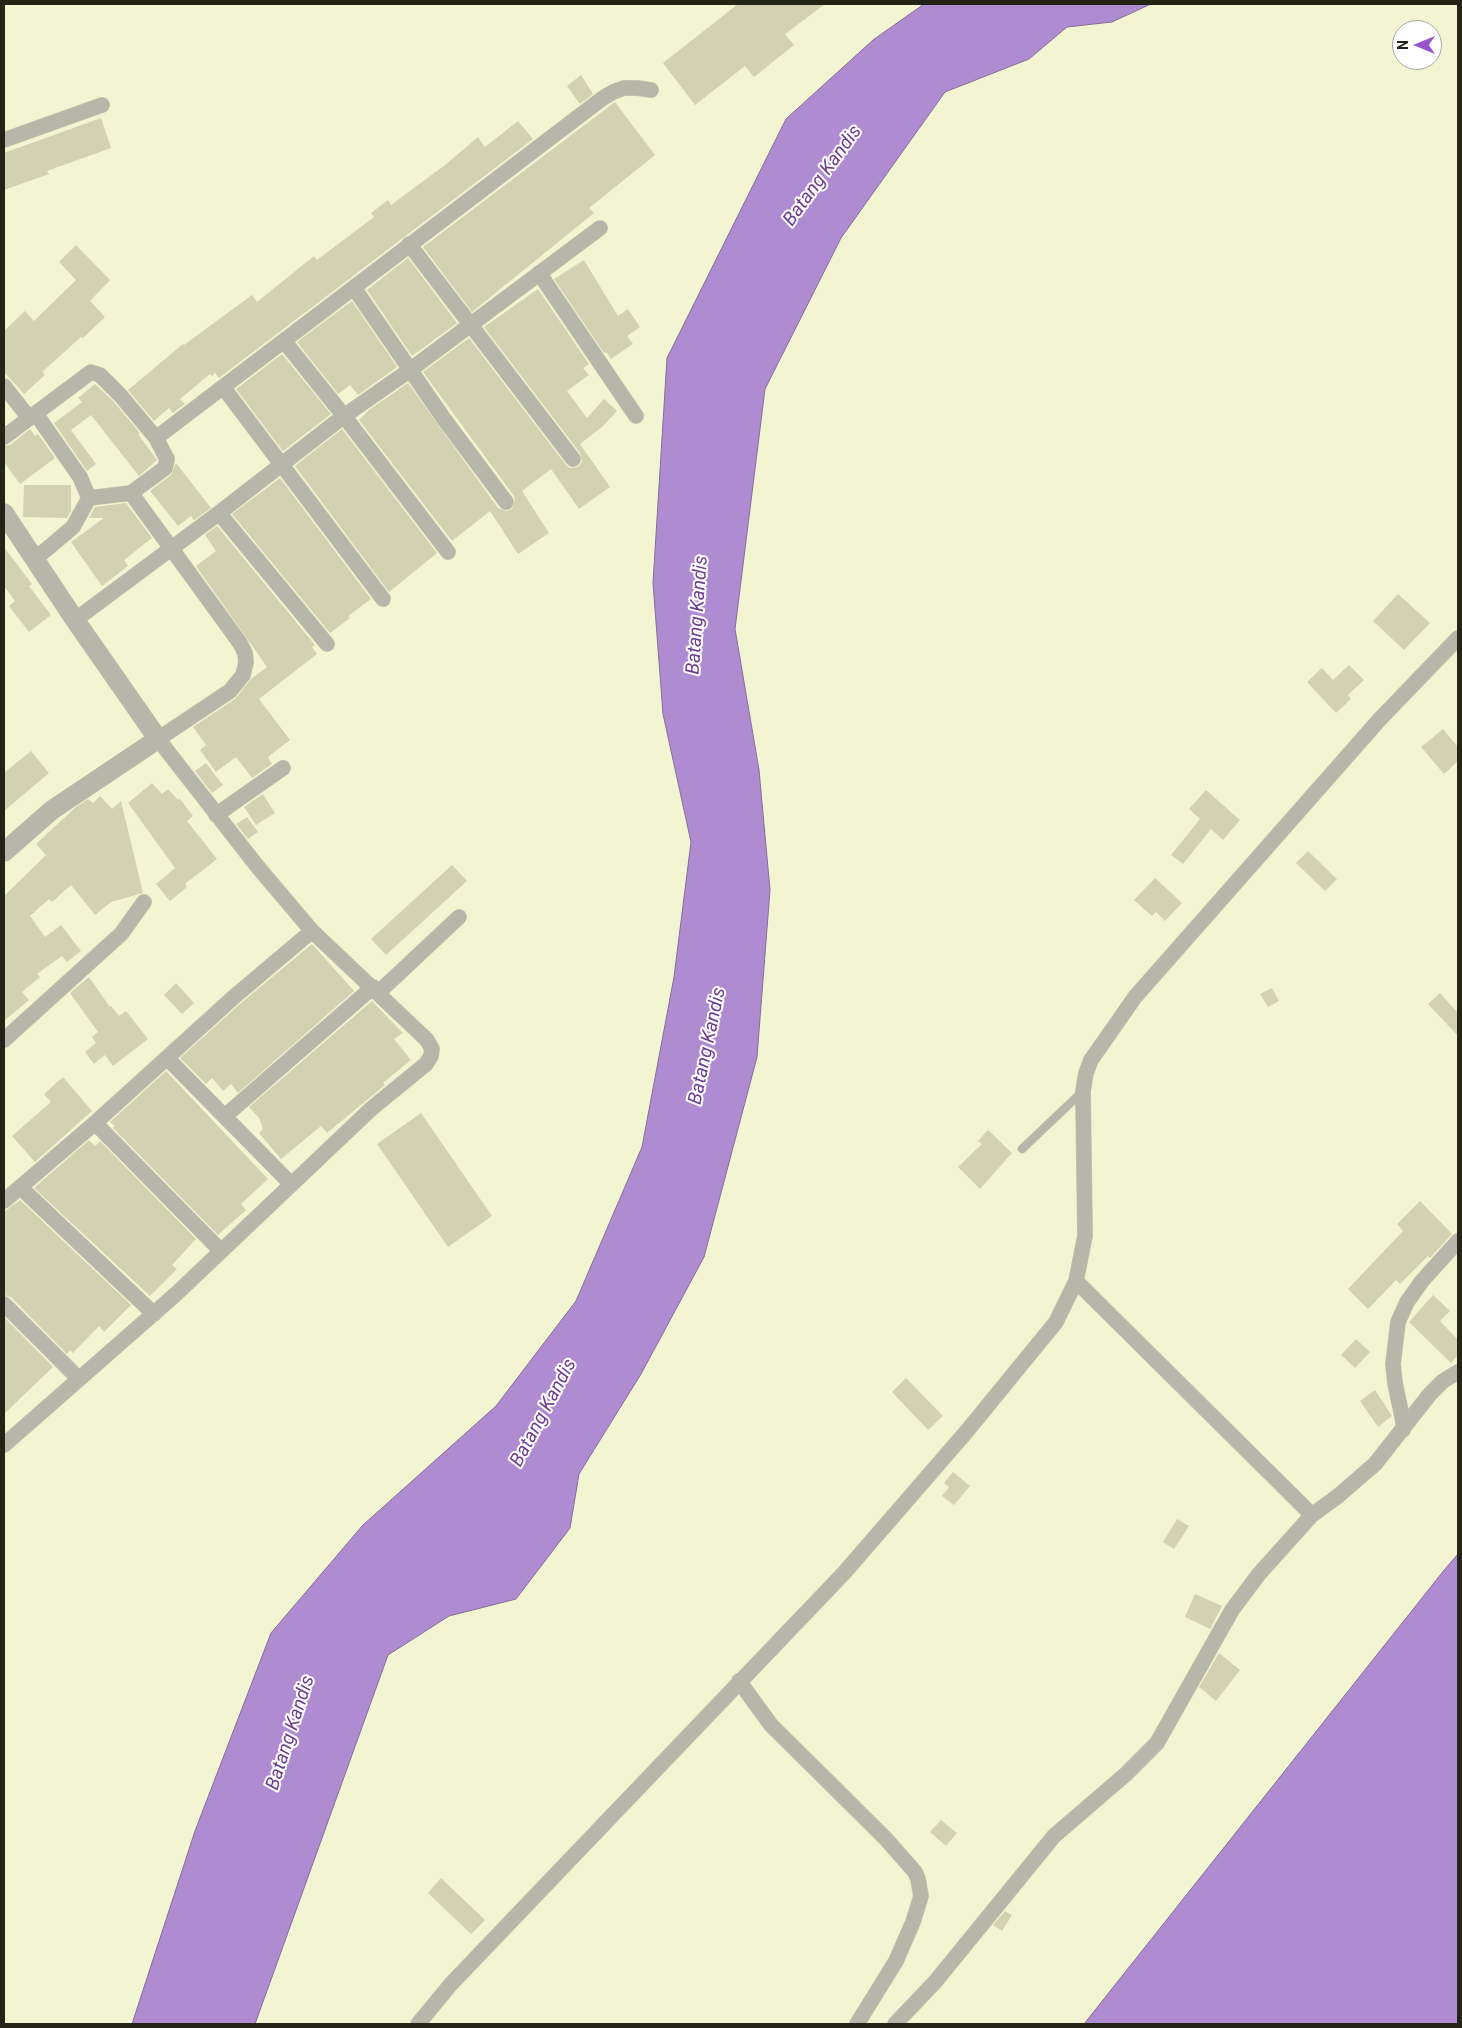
<!DOCTYPE html>
<style>
body{margin:0}
#map{position:relative;width:1462px;height:2028px;overflow:hidden;background:#f3f4d2;font-family:Roboto,sans-serif}
canvas{display:block}
.frame{position:absolute;inset:0;border:5px solid #232316;pointer-events:none}
.north{position:absolute;left:1392px;top:20px;width:50px;height:50px;box-sizing:border-box;background:#fff;border:1px solid #a7a7a2;border-radius:50%;rotate:270deg;font-size:14px;font-weight:700;line-height:20px;text-align:center;color:#232316}
.north::after{content:'';display:block;margin:auto;width:18px;height:22px;background:#9554ca;clip-path:polygon(50% 0,100% 100%,50% 72%,0 100%)}
</style>
<div id="map">
<canvas width="1462" height="2028"></canvas>
<div class="frame"></div>
<div class="north">N</div>
</div>
<script>
const ctx = document.querySelector('canvas').getContext('2d');
ctx.lineJoin = 'round';
function fillPath(path, color) { ctx.fillStyle = color; ctx.fill(path, 'evenodd'); }
const shape = rows => new Path2D(rows.map(r => 'M' + r).join(''));
function trace(path, color, width, dash) { ctx.strokeStyle = color; ctx.lineWidth = width; ctx.lineCap = dash ? 'butt' : 'round'; ctx.setLineDash(dash || []); ctx.stroke(path); }
function drawText(font, color, halo, rows, align = 'center') {
  ctx.font = font + ' Roboto,sans-serif'; ctx.lineWidth = 4; ctx.setLineDash([]); ctx.textBaseline = 'middle'; ctx.strokeStyle = halo; ctx.fillStyle = color; for (const [text, x, y, turn = 0] of rows) {
    ctx.save(); ctx.translate(x, y); ctx.rotate((+turn || 0) * Math.PI / 180); ctx.textAlign = isNaN(turn) ? turn : align; if (halo) ctx.strokeText(text, 0, 0); ctx.fillText(text, 0, 0); ctx.restore();
  }
}
const water = shape([
 [924,4,1151,4,1112,22,1067,27,1029,59,945,92,841,238,765,389,735,629,759,770,770,890,757,1057,704,1257,641,1374,579,1474,570,1528,516,1599,449,1616,388,1655,255,2024,132,2024,195,1831,271,1633,363,1525,496,1406,576,1301,642,1147,674,977,691,842,663,714,653,583,667,358,786,119,873,40,924,4],
 [1458,1554,1458,2024,1084,2024,1445,1569,1458,1554]
]);
fillPath(water, '#af8cd1');
trace(water, '#856c99', 1);
fillPath(shape([
 [738,4,825,4,785,34,794,45,754,77,745,66,695,105,663,63],
 [581,75,593,94,580,104,567,86],
 [615,102,655,155,589,208,594,213,472,312,423,247],
 [101,118,111,148,47,171,49,174,4,190,4,153],
 [518,121,533,139,219,378,215,373,212,376,210,374,180,399,185,404,173,413,169,408,154,421,128,390,183,344,184,345,252,295,257,302,314,256,317,260,374,217,371,213,388,200,391,205,445,165,478,137,485,147],
 [76,245,110,280,90,301,105,317,83,338,81,337,42,372,45,375,24,394,4,372,4,331,25,311,34,321,76,280,59,262],
 [408,258,457,323,412,356,367,290],
 [584,260,618,316,628,309,640,327,627,336,633,344,611,359,606,352,604,353,554,279],
 [538,289,589,364,583,368,589,375,567,391,587,418,604,399,617,411,602,427,580,444,610,487,579,509,551,469,522,491,549,533,518,554,490,511,452,541,359,420,369,410,408,383,498,508,507,511,512,509,515,501,514,496,423,372,469,338,566,465,570,468,578,467,582,462,580,453,484,327],
 [352,301,397,367,358,395,350,385,338,394,297,342],
 [282,354,331,414,283,451,236,389],
 [95,384,114,402,140,433,138,434,157,460,139,476,91,415,71,430,96,464,87,471,54,423,82,402,78,398],
 [30,429,35,436,38,434,55,458,20,484,4,462,4,446,10,445],
 [342,429,437,553,389,592,295,466],
 [176,463,211,508,194,520,191,516,178,526,150,491,171,475],
 [280,478,371,599,348,616,350,618,330,633,232,514],
 [24,485,71,485,71,511,67,518,23,517],
 [126,503,152,538,124,560,128,566,102,586,71,542,104,518,89,518,95,507],
 [217,526,315,645,312,647,317,654,259,699,290,740,268,757,272,764,252,778,236,757,216,772,200,750,206,745,193,727,235,699,251,679,267,667,196,566,216,551,205,535],
 [4,547,32,584,29,586,51,615,29,632,9,606,15,601,4,586],
 [1398,594,1430,623,1404,650,1373,621],
 [1349,665,1364,680,1348,695,1351,699,1336,713,1307,682,1322,668,1333,680],
 [1443,729,1458,747,1458,761,1444,774,1421,747],
 [31,751,49,773,4,811,4,773],
 [206,763,223,785,212,793,195,771],
 [152,783,162,794,168,789,178,800,180,799,193,816,187,821,217,859,185,884,187,887,170,901,156,884,175,868,128,803],
 [1206,790,1240,820,1223,840,1211,829,1183,864,1171,855,1200,819,1189,809],
 [263,794,275,813,256,825,244,807],
 [100,796,112,809,121,801,143,893,111,902,95,915,71,885,52,902,49,899,30,916,45,937,61,925,81,951,67,962,62,956,37,974,40,977,22,992,29,1000,4,1021,4,896,46,855,36,844,76,807,88,799,93,803],
 [247,817,258,832,248,839,236,824],
 [1308,851,1337,879,1325,891,1296,863],
 [452,865,467,881,386,955,371,939],
 [1155,878,1182,903,1165,921,1156,912,1152,916,1134,900],
 [312,944,354,991,238,1093,231,1084,223,1091,212,1078,206,1084,180,1058,241,1003],
 [89,977,110,1007,111,1006,119,1016,126,1011,148,1039,113,1066,105,1055,94,1064,85,1052,96,1043,92,1037,98,1032,70,993],
 [176,983,194,1003,182,1014,164,995],
 [1272,988,1279,1001,1268,1007,1260,994],
 [1440,993,1458,1013,1458,1036,1428,1004],
 [372,1001,403,1033,394,1039,411,1060,383,1083,385,1085,327,1133,321,1126,281,1159,259,1133,263,1129,259,1118,249,1107],
 [166,1071,268,1179,241,1204,246,1210,218,1235,113,1128,115,1126,110,1122],
 [63,1077,92,1111,35,1162,12,1136,51,1102,44,1094],
 [421,1113,492,1216,448,1247,377,1144],
 [988,1130,1012,1153,980,1189,958,1167,982,1144,978,1141],
 [89,1140,95,1146,100,1141,196,1239,172,1265,177,1269,150,1296,34,1188],
 [20,1200,131,1305,104,1332,99,1326,73,1353,70,1350,67,1354,11,1297,4,1295,4,1212],
 [1420,1201,1452,1234,1430,1258,1428,1256,1400,1284,1396,1280,1368,1309,1348,1289,1403,1231,1397,1224],
 [1433,1295,1450,1311,1440,1321,1458,1340,1458,1355,1451,1363,1409,1322],
 [4,1317,53,1367,4,1414],
 [1356,1339,1370,1352,1355,1368,1341,1355],
 [906,1378,943,1416,928,1430,892,1392],
 [1375,1390,1392,1416,1378,1427,1360,1401],
 [953,1472,970,1486,954,1505,942,1496,949,1487,944,1483],
 [1177,1519,1189,1526,1174,1549,1163,1542],
 [1195,1594,1222,1606,1210,1629,1185,1617],
 [1219,1653,1240,1670,1216,1701,1199,1687],
 [941,1820,957,1833,946,1846,930,1832],
 [441,1878,485,1920,471,1934,428,1893],
 [1005,1911,1012,1915,1002,1931,993,1925]
]), '#d2d2b2');
const service = shape([
 [1022,1149,1082,1092]
]);
const minor = shape([
 [4,140,102,105],
 [409,244,573,459],
 [539,273,636,416],
 [354,288,444,419,506,502],
 [284,341,344,416,448,552],
 [4,386,29,418],
 [223,387,383,599],
 [36,414,80,477,89,498],
 [4,437,91,372,100,375,121,396,156,438,167,459,165,468,131,493,89,498,73,527,35,559],
 [156,438,603,98,613,92,624,88,637,88,651,90],
 [219,513,327,644],
 [75,620,219,513,344,416,410,370,600,228],
 [216,815,283,768],
 [379,992,459,917],
 [4,1040,121,934,144,902],
 [167,1058,291,1184],
 [225,1116,373,987],
 [95,1123,221,1251],
 [20,1187,154,1314],
 [4,1201,95,1123,235,996,312,931],
 [1076,1281,1312,1515],
 [4,1304,79,1379],
 [1403,1430,1403,1421,1395,1383,1393,1364,1398,1322,1407,1302,1422,1281,1458,1241],
 [4,1445,176,1294,371,1109,426,1064,431,1056,432,1049,427,1040,312,931,257,866,158,739,230,691,243,675,246,662,245,653,240,643,131,493],
 [739,1681,771,1725,886,1839,915,1872,918,1879,921,1896,913,1922,896,1961,857,2024],
 [418,2024,451,1984,844,1573,967,1431,1056,1322,1076,1281,1085,1236,1083,1091,1086,1073,1091,1060,1135,997,1380,719,1458,638],
 [895,2024,935,1982,1054,1836,1126,1774,1157,1743,1232,1610,1259,1574,1312,1515,1338,1496,1375,1464,1430,1394,1443,1381,1458,1372]
]);
const tertiary = shape([
 [4,513,75,620,158,739,52,810,4,852]
]);
trace(service, '#ceceb0', 9);
trace(minor, '#ceceb0', 16);
trace(tertiary, '#ceceb0', 20);
trace(service, '#b7b7a9', 8);
trace(minor, '#b7b7a9', 15);
trace(tertiary, '#b7b7a9', 19);
drawText('italic 19px', '#6b3d90', '#fff', [
 ["Batang Kandis",823,176,-54],
 ["Batang Kandis",698,615,-86],
 ["Batang Kandis",708,1046,-78],
 ["Batang Kandis",544,1413,-62],
 ["Batang Kandis",291,1733,-72]
]);
</script>
